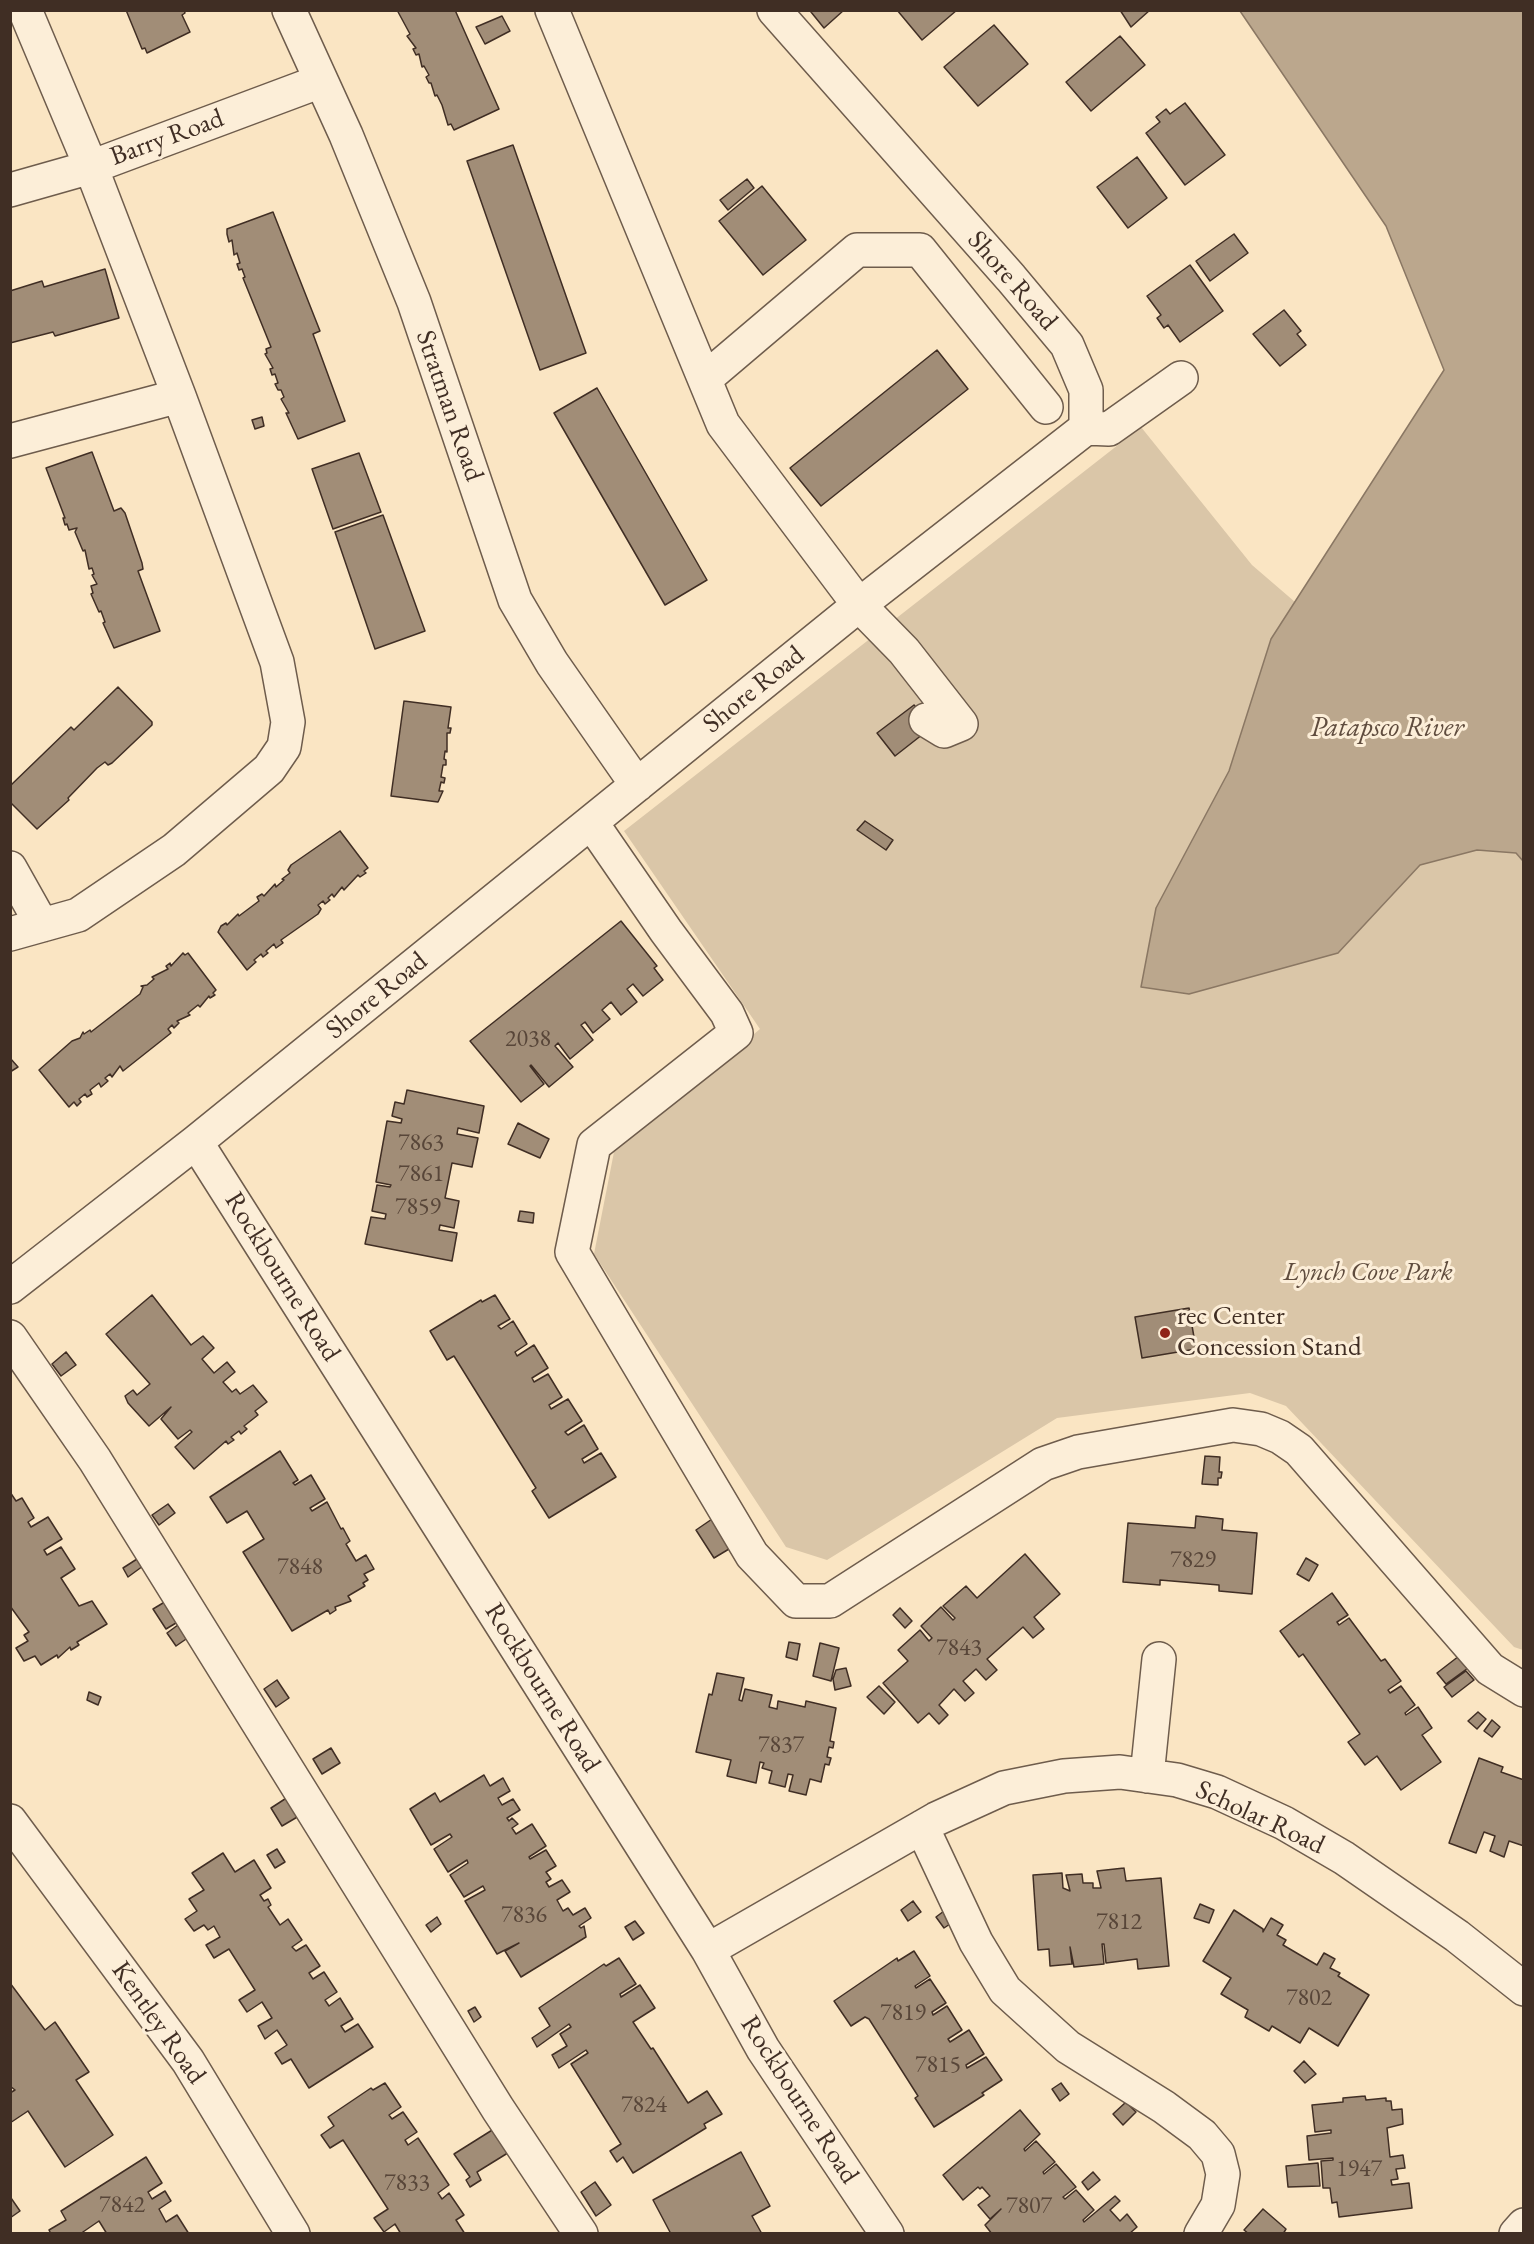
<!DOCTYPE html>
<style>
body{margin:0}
#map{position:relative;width:1534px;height:2244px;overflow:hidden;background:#fae5c3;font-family:"EB Garamond",serif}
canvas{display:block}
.frame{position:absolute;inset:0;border:12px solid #402e24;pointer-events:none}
</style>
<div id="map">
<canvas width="1534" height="2244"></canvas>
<div class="frame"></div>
</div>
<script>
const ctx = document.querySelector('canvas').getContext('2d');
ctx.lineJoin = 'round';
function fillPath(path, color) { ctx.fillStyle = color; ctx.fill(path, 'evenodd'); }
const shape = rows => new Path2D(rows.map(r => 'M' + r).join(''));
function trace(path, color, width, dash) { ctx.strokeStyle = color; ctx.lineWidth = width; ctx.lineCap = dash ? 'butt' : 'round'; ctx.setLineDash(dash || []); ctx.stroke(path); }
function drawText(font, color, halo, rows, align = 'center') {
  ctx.font = font + ' "EB Garamond",serif'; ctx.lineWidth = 6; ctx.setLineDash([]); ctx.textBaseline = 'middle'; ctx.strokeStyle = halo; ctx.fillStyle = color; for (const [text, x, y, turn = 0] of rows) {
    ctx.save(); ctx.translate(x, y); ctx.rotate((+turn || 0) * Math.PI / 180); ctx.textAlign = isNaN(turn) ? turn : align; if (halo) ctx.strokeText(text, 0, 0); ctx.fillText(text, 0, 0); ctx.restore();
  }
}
fillPath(shape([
 [1141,427,1252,565,1295,602,1271,639,1229,771,1156,908,1338,953,1420,865,1477,850,1516,853,1523,861,1523,1650,1514,1647,1286,1406,1250,1393,1057,1418,827,1560,786,1547,594,1254,614,1152,760,1029,624,831]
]), '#dac6a8');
const water = shape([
 [1240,11,1523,11,1523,861,1516,853,1477,850,1420,865,1338,953,1189,994,1141,987,1156,908,1229,771,1271,639,1444,370,1386,226,1240,11]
]);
fillPath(water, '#bba78d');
trace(water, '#8a7763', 1.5);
const building = shape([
 [126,10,184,10,185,13,182,15,190,32,147,53,145,48,142,49,126,10],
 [397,10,455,10,499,109,454,130,451,124,448,125,442,105,437,95,435,96,431,83,429,83,426,77,429,75,424,66,422,67,419,54,416,55,413,49,416,48,407,36,410,34,397,10],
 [813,10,844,10,824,28,811,12,813,10],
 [897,10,957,10,922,40,897,10],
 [1120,10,1150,10,1131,27,1120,10],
 [502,16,510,31,485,44,476,27,502,16],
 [994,25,1028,64,978,106,944,67,994,25],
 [1120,36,1145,65,1091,111,1066,82,1120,36],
 [1185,103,1225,155,1185,185,1146,133,1160,122,1156,117,1166,109,1170,114,1185,103],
 [513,145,586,353,540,370,467,161,513,145],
 [1137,157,1167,198,1128,228,1097,187,1137,157],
 [747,179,754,188,728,210,720,200,747,179],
 [762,186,806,240,763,275,719,221,762,186],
 [273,212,320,331,313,334,345,421,298,439,286,413,289,413,281,399,284,397,281,390,278,390,275,384,278,383,275,374,272,375,270,369,273,368,265,354,267,353,266,349,271,347,243,278,245,277,242,269,239,270,237,264,240,263,237,253,234,255,232,240,229,242,227,234,227,229,273,212],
 [1234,234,1248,253,1210,281,1196,261,1234,234],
 [1190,265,1223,311,1180,342,1168,325,1164,328,1157,318,1161,315,1147,296,1190,265],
 [105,269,119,318,55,336,53,332,10,343,10,291,42,281,44,287,105,269],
 [1284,310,1301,331,1297,334,1306,345,1280,366,1253,334,1284,310],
 [937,350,968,389,821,506,790,468,937,350],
 [597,388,707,580,665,605,554,413,597,388],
 [262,417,264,426,255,429,252,420,262,417],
 [92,452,114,511,121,508,125,513,142,563,143,569,138,571,160,631,114,648,103,623,105,622,101,611,99,612,91,594,93,593,91,586,97,584,92,575,94,574,92,568,89,569,85,550,83,551,75,532,77,528,69,530,67,524,65,525,63,518,65,518,46,468,92,452],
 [359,453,381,512,333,529,312,469,359,453],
 [383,515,425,631,375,649,335,532,383,515],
 [118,687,152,722,152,725,112,763,108,765,105,762,97,768,68,798,69,800,37,829,10,802,10,786,71,727,74,730,118,687],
 [404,701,451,707,448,728,451,728,450,733,447,733,447,752,445,751,444,759,446,760,446,765,443,765,441,777,445,778,444,783,441,782,439,791,443,791,438,802,391,796,404,701],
 [914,705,932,727,895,756,877,733,914,705],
 [865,821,893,840,886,850,857,830,865,821],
 [340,831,368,868,364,871,366,873,360,877,358,875,344,890,342,887,334,897,332,894,328,898,330,900,325,904,323,901,318,905,321,909,318,914,281,940,283,943,276,948,274,944,266,951,268,953,263,957,261,954,254,960,256,962,247,970,218,932,221,926,226,923,227,925,238,914,239,916,259,901,257,897,262,894,264,896,275,884,276,887,284,880,282,879,290,873,288,870,291,865,340,831],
 [621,921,657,966,654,968,663,980,643,996,633,984,627,989,637,1002,621,1015,611,1002,602,1010,610,1019,593,1033,585,1022,581,1025,593,1040,570,1059,558,1043,555,1046,573,1067,549,1087,531,1065,530,1066,544,1084,521,1102,470,1041,621,921],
 [183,953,185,955,188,953,216,990,213,993,215,995,210,998,209,996,200,1007,198,1005,188,1013,190,1015,177,1021,179,1023,174,1028,172,1025,168,1029,171,1033,123,1071,120,1066,112,1077,110,1074,105,1078,108,1081,101,1087,99,1083,90,1090,92,1094,87,1097,85,1094,79,1099,81,1102,77,1106,74,1102,69,1107,39,1070,72,1041,80,1038,83,1032,84,1034,90,1030,91,1032,140,994,143,987,141,986,147,985,154,979,152,977,168,969,166,966,170,963,171,966,183,953],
 [10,1058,18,1067,10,1072,10,1058],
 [407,1090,484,1106,479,1133,458,1128,457,1134,478,1138,472,1167,452,1163,445,1198,459,1201,454,1228,440,1225,439,1230,457,1233,452,1261,365,1244,371,1217,385,1219,386,1214,372,1211,377,1185,390,1187,391,1185,376,1182,387,1121,401,1123,402,1119,392,1116,395,1102,404,1104,407,1090],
 [518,1123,549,1139,540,1158,508,1144,518,1123],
 [520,1211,534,1213,533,1223,518,1221,520,1211],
 [152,1295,191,1345,203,1336,214,1348,202,1359,214,1373,227,1362,235,1372,223,1382,232,1392,236,1389,240,1394,253,1385,267,1402,255,1411,258,1415,244,1426,247,1429,241,1434,239,1431,231,1437,234,1440,228,1444,226,1441,194,1469,175,1447,192,1432,190,1430,178,1439,161,1419,171,1407,149,1426,128,1403,125,1396,133,1390,137,1395,150,1384,106,1334,152,1295],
 [495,1295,510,1319,498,1326,501,1329,513,1321,527,1344,515,1352,517,1356,534,1345,548,1368,532,1378,534,1382,548,1374,562,1397,549,1405,551,1409,568,1399,582,1421,565,1432,568,1435,584,1425,598,1449,582,1459,584,1463,601,1453,616,1477,549,1518,532,1491,536,1488,454,1356,447,1360,430,1331,481,1300,482,1302,495,1295],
 [1189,1308,1196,1349,1142,1358,1135,1317,1189,1308],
 [66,1352,76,1365,61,1376,52,1364,66,1352],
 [280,1451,298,1480,293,1483,295,1485,311,1475,325,1499,310,1508,312,1511,327,1502,341,1529,343,1528,350,1541,346,1544,356,1561,366,1555,374,1569,364,1574,368,1580,363,1583,365,1586,348,1596,351,1601,335,1607,336,1610,330,1614,328,1610,292,1631,243,1552,264,1539,247,1511,227,1523,210,1497,280,1451],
 [1205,1456,1220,1457,1219,1472,1222,1472,1221,1478,1218,1478,1218,1485,1202,1484,1205,1456],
 [10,1492,16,1501,22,1498,34,1518,28,1522,31,1527,48,1517,62,1539,44,1550,47,1555,61,1547,75,1569,61,1578,79,1606,92,1601,107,1624,77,1642,79,1645,71,1650,70,1647,58,1658,57,1655,41,1665,35,1656,24,1661,16,1648,28,1641,24,1635,29,1632,10,1606,10,1492],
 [168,1504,175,1513,159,1525,152,1515,168,1504],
 [1196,1516,1223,1519,1222,1530,1257,1533,1252,1594,1219,1591,1219,1585,1160,1580,1160,1585,1123,1582,1128,1523,1195,1528,1196,1516],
 [715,1517,734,1546,714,1558,696,1530,715,1517],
 [1025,1554,1060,1594,1034,1617,1044,1629,1033,1638,1023,1627,987,1659,997,1670,986,1680,976,1669,963,1681,974,1693,965,1701,954,1689,939,1705,948,1715,939,1724,929,1713,918,1723,883,1683,908,1661,898,1650,920,1630,929,1641,932,1638,921,1626,941,1607,953,1620,955,1618,943,1606,966,1586,977,1598,1025,1554],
 [1306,1558,1318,1565,1309,1581,1297,1574,1306,1558],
 [137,1559,143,1566,128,1577,123,1568,137,1559],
 [1332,1593,1348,1615,1337,1622,1339,1625,1349,1618,1381,1661,1385,1659,1401,1681,1388,1690,1390,1693,1401,1686,1415,1705,1405,1713,1406,1715,1418,1707,1432,1728,1422,1735,1441,1762,1401,1790,1377,1756,1365,1765,1348,1742,1360,1734,1303,1654,1299,1657,1280,1631,1332,1593],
 [168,1600,181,1620,166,1629,153,1609,168,1600],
 [900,1608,912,1621,905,1628,893,1615,900,1608],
 [182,1622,192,1635,176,1646,167,1633,182,1622],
 [789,1642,800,1644,797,1660,786,1657,789,1642],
 [820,1643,839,1648,831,1681,813,1676,820,1643],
 [1459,1656,1468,1668,1446,1684,1437,1673,1459,1656],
 [846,1668,851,1686,835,1690,833,1679,836,1670,846,1668],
 [1466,1671,1474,1680,1452,1697,1444,1687,1466,1671],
 [717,1673,744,1678,739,1700,742,1701,745,1689,772,1695,769,1707,777,1709,778,1701,805,1707,806,1701,836,1708,830,1741,834,1742,833,1748,829,1747,827,1757,831,1758,829,1765,825,1764,821,1782,810,1779,806,1795,789,1791,793,1775,788,1774,785,1787,769,1783,772,1771,762,1768,764,1763,760,1762,756,1783,727,1776,731,1760,696,1752,709,1694,712,1695,717,1673],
 [277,1680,289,1698,276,1707,264,1689,277,1680],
 [879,1686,895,1702,884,1714,867,1697,879,1686],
 [89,1692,101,1697,98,1705,87,1700,89,1692],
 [1478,1712,1486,1719,1477,1729,1468,1721,1478,1712],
 [1492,1720,1500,1727,1492,1737,1484,1731,1492,1720],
 [331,1748,340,1763,322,1774,313,1759,331,1748],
 [1479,1758,1503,1767,1501,1772,1524,1780,1524,1846,1509,1841,1504,1857,1490,1851,1495,1836,1484,1832,1476,1853,1449,1843,1479,1758],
 [484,1775,490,1786,503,1778,510,1791,498,1798,502,1805,513,1799,520,1810,507,1818,509,1821,512,1818,518,1824,512,1828,516,1834,532,1824,546,1846,529,1857,530,1859,546,1850,556,1866,546,1872,551,1879,546,1882,549,1887,562,1880,570,1892,557,1900,563,1911,568,1908,573,1915,585,1908,591,1918,579,1926,581,1928,584,1926,586,1937,521,1977,505,1951,519,1943,497,1954,465,1901,485,1890,483,1886,464,1897,450,1875,468,1863,467,1860,448,1872,434,1849,452,1837,450,1834,431,1845,410,1809,435,1793,440,1802,484,1775],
 [288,1797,299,1816,282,1826,271,1808,288,1797],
 [277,1849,285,1862,275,1868,267,1855,277,1849],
 [223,1853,235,1872,254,1860,271,1888,260,1895,264,1901,268,1899,271,1905,268,1907,280,1925,288,1919,302,1940,292,1947,296,1951,306,1945,320,1966,309,1973,313,1979,324,1972,337,1992,325,2000,329,2006,340,1998,353,2019,341,2026,345,2032,358,2024,373,2047,309,2088,291,2059,282,2064,275,2053,287,2045,277,2030,265,2039,258,2026,272,2018,262,2002,247,2012,239,2000,255,1990,229,1949,214,1958,206,1945,220,1937,214,1926,208,1930,204,1925,194,1931,185,1919,197,1911,189,1899,204,1890,192,1873,223,1853],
 [1124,1868,1126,1881,1161,1878,1169,1966,1138,1969,1137,1959,1106,1963,1104,1944,1102,1944,1104,1964,1074,1967,1070,1947,1072,1964,1050,1966,1049,1949,1038,1950,1033,1875,1062,1873,1063,1888,1070,1891,1066,1875,1082,1874,1083,1883,1093,1883,1093,1888,1101,1888,1097,1871,1124,1868],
 [913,1901,921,1912,908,1921,901,1910,913,1901],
 [1200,1904,1214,1910,1209,1923,1194,1918,1200,1904],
 [948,1908,956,1920,944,1928,936,1917,948,1908],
 [1234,1910,1263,1929,1263,1932,1271,1918,1283,1925,1277,1935,1286,1940,1283,1945,1317,1965,1324,1953,1335,1959,1330,1968,1340,1973,1338,1976,1369,1995,1338,2046,1309,2028,1300,2043,1272,2026,1269,2031,1245,2017,1248,2010,1221,1994,1231,1978,1203,1961,1234,1910],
 [437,1917,441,1924,431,1932,426,1925,437,1917],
 [635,1921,644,1933,633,1940,625,1927,635,1921],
 [914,1951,930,1976,915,1986,916,1988,930,1979,946,2003,932,2012,933,2015,947,2006,962,2030,948,2039,950,2042,969,2030,984,2054,966,2065,967,2068,986,2057,1002,2080,982,2093,984,2095,934,2127,915,2098,918,2096,869,2019,865,2017,851,2026,834,2001,897,1958,898,1961,914,1951],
 [619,1958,636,1984,620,1994,621,1997,640,1985,655,2008,633,2022,651,2049,653,2048,688,2103,707,2091,722,2114,704,2124,706,2128,633,2173,623,2157,617,2162,610,2151,621,2144,571,2064,588,2053,586,2050,559,2068,552,2055,567,2046,560,2034,571,2027,569,2024,537,2047,532,2038,550,2026,539,2008,604,1964,606,1966,619,1958],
 [10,1983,45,2030,55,2022,89,2072,76,2080,113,2135,65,2167,28,2111,10,2123,10,2093,15,2090,10,2086,10,1983],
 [475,2007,481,2017,474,2022,468,2011,475,2007],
 [1304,2061,1316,2074,1305,2083,1294,2071,1304,2061],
 [385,2083,401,2107,389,2115,392,2119,403,2112,417,2132,405,2140,408,2145,418,2138,449,2185,438,2193,442,2199,449,2193,464,2215,456,2220,465,2234,401,2234,395,2224,384,2232,374,2218,388,2209,343,2140,330,2148,321,2135,334,2126,328,2117,371,2088,373,2090,385,2083],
 [1061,2083,1069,2094,1060,2101,1052,2089,1061,2083],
 [1365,2096,1366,2100,1386,2098,1386,2101,1391,2101,1392,2110,1402,2109,1403,2124,1387,2128,1390,2157,1403,2155,1405,2168,1396,2169,1398,2179,1391,2180,1392,2185,1409,2183,1412,2208,1339,2217,1337,2202,1332,2203,1330,2188,1323,2188,1321,2161,1333,2160,1333,2158,1309,2160,1307,2136,1331,2133,1331,2130,1315,2132,1312,2105,1343,2102,1343,2098,1365,2096],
 [1126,2102,1136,2112,1123,2125,1113,2114,1126,2102],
 [1020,2110,1040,2134,1024,2149,1025,2151,1036,2141,1055,2162,1043,2172,1044,2174,1056,2164,1076,2187,1063,2197,1065,2199,1076,2190,1094,2210,1083,2220,1084,2222,1115,2196,1120,2201,1110,2210,1120,2221,1127,2214,1137,2227,1129,2234,992,2234,985,2225,1001,2209,990,2219,978,2205,990,2196,982,2187,980,2189,978,2187,963,2200,943,2175,1020,2110],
 [497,2127,511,2151,477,2172,481,2180,470,2187,466,2180,470,2177,454,2154,497,2127],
 [741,2152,770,2206,752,2216,762,2234,671,2234,653,2200,741,2152],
 [146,2157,162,2183,148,2192,152,2199,165,2191,171,2201,159,2209,166,2222,177,2215,189,2234,107,2234,99,2221,80,2234,51,2234,49,2230,66,2220,61,2211,146,2157],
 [1318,2163,1320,2186,1288,2187,1286,2166,1318,2163],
 [1093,2172,1100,2180,1088,2190,1082,2182,1093,2172],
 [595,2182,611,2205,596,2216,581,2192,595,2182],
 [11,2198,20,2211,10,2218,10,2199,11,2198],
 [1263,2209,1286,2229,1283,2234,1249,2234,1244,2230,1263,2209]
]);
fillPath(building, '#a18d77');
trace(building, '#402e24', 1.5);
const minor = shape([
 [289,10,346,135,414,302,515,600,552,663,637,785],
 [552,10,723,424,859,605,904,651,961,724,944,731,926,720],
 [10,190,91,167,321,81],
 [705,379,857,250,920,250,1046,407],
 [1086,428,1109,429,1181,378],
 [10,441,179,396],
 [591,822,666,931,727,1013,736,1033,594,1145,572,1252,752,1555,796,1601,830,1601,1043,1464,1078,1452,1233,1425,1261,1429,1280,1437,1299,1450,1490,1669,1524,1690],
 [10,868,42,925],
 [10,934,78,915,174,850,269,769,284,747,288,722,277,662,179,396,91,167,25,10],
 [196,1142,708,1950,763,2049,887,2234],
 [10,1287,196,1142,859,605,1086,428,1086,390,1067,345,1011,278,774,10],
 [10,1337,95,1460,498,2109,581,2234],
 [1147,1776,1159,1659],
 [10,1821,188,2061,293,2234],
 [922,1827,976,1942,1005,1990,1068,2047,1164,2107,1202,2135,1218,2154,1223,2174,1218,2205,1201,2234],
 [708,1950,936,1819,1004,1788,1064,1776,1120,1772,1177,1780,1217,1792,1284,1823,1344,1858,1457,1936,1524,1989],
 [1516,2234,1524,2225]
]);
trace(minor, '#6e5c4c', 36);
trace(minor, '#fceed8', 33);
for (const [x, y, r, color] of [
 [1165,1333,6,"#8f2418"]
]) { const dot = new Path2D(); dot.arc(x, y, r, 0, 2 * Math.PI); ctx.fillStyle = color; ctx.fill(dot); trace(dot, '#fceed8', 2); }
drawText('24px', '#584639', null, [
 ["2038",528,1039],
 ["7863",421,1143],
 ["7861",421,1174],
 ["7859",418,1207],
 ["7829",1193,1560],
 ["7848",300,1567],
 ["7843",959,1648],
 ["7837",781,1745],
 ["7836",524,1915],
 ["7812",1119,1922],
 ["7802",1309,1998],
 ["7819",903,2013],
 ["7815",938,2065],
 ["7824",644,2105],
 ["1947",1359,2169],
 ["7833",407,2183],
 ["7842",122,2205],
 ["7807",1029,2206]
]);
drawText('27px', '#402e24', '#fceed8', [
 ["Barry Road",167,138,-20],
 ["Shore Road",1012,281,49],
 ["Stratman Road",449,406,71],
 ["Shore Road",754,690,-39],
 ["Shore Road",377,996,-39],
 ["Rockbourne Road",282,1277,58],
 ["Rockbourne Road",542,1688,58],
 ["Scholar Road",1260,1818,25],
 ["Kentley Road",158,2023,55],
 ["Rockbourne Road",799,2100,57]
]);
drawText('italic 27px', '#5f4c3e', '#fceed8', [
 ["Lynch Cove Park",1368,1273]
]);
drawText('27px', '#402e24', '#fceed8', [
 ["rec Center",1177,1317],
 ["Concession Stand",1177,1348]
], 'left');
drawText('italic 28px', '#5f4c3e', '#fceed8', [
 ["Patapsco River",1387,728]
]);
</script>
